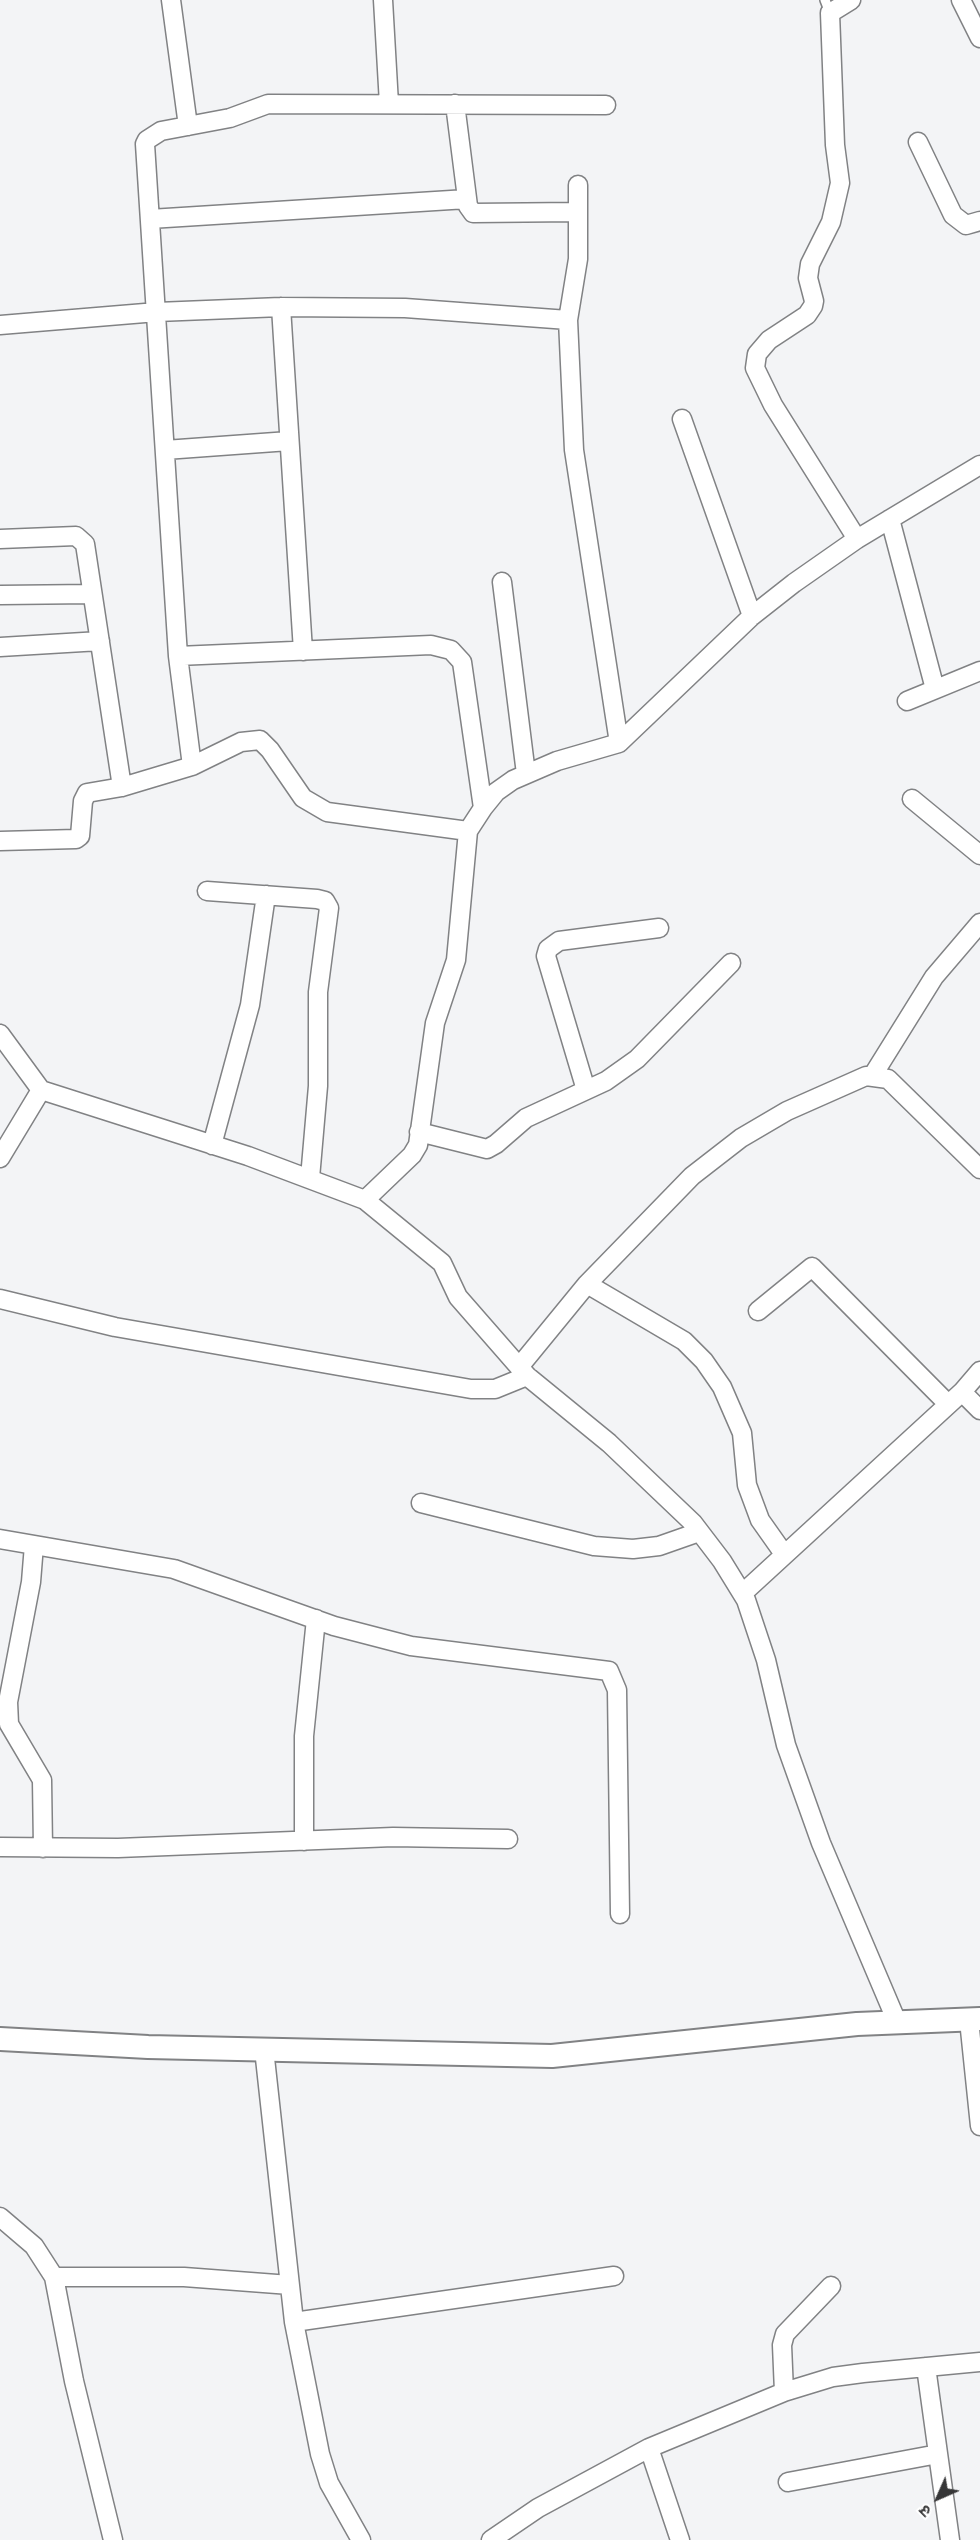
<!DOCTYPE html>
<meta charset="utf-8">
<style>
body{margin:0}
#map{position:relative;width:980px;height:2540px;overflow:hidden;background:#f3f4f6;font-family:"DejaVu Sans","Noto Sans Devanagari",sans-serif}
canvas{display:block}
.north{position:absolute;left:908px;top:2468px;width:60px;height:60px;-webkit-text-stroke:4px #fff;paint-order:stroke;rotate:225deg;font-size:16px;font-weight:700;line-height:24px;text-align:center;color:#363637}
.north::after{content:'';display:block;margin:auto;width:21px;height:27px;background:#363637;clip-path:polygon(50% 0,100% 100%,50% 72%,0 100%)}
</style>
<div id="map">
<canvas width="980" height="2540"></canvas>
<div class="north">उ</div>
</div>
<script>
const ctx = document.querySelector('canvas').getContext('2d');
ctx.lineJoin = 'round';
const shape = rows => new Path2D(rows.map(r => 'M' + r).join(''));
function trace(path, color, width, dash) { ctx.strokeStyle = color; ctx.lineWidth = width; ctx.lineCap = dash ? 'butt' : 'round'; ctx.setLineDash(dash || []); ctx.stroke(path); }
const service = shape([
 [825,0,830,13]
]);
const minor = shape([
 [171,0,188,126],
 [383,0,389,104],
 [851,0,830,13,835,145,840,183,831,222,810,264,808,278,814,301,813,306,807,315,769,340,757,354,755,368,773,405,857,539],
 [961,0,980,38],
 [455,104,468,206,473,213,577,212],
 [918,142,953,215,966,225,980,221],
 [578,185,578,259,568,320,574,450,619,743],
 [150,219,467,199],
 [281,307,303,651],
 [0,325,157,312,281,307,405,308,568,320],
 [682,419,752,616],
 [165,450,289,441],
 [890,519,935,689],
 [0,539,76,536,85,544,122,787],
 [502,582,526,774],
 [0,595,92,594],
 [0,647,100,641],
 [178,656,431,645,451,650,462,662,483,808],
 [907,701,980,671],
 [192,766,178,656,145,144,147,140,161,131,230,118,268,104,606,105],
 [912,799,980,855],
 [0,841,76,839,80,836,83,801,87,793,122,787,192,766,241,742,260,740,270,750,303,798,327,812,468,831],
 [207,891,317,899,325,901,329,908,318,992,318,1086,310,1178],
 [0,1034,41,1090,248,1156,365,1200,442,1263,458,1297,527,1376,609,1443,693,1523,722,1561,746,1600,766,1660,786,1745,821,1843,897,2022],
 [873,1075,934,977,980,923],
 [586,1090,546,956,548,949,559,941,659,928],
 [419,1132,487,1149,496,1144,526,1118,606,1081,637,1059,731,963],
 [212,1145,250,1005,266,895],
 [0,1158,41,1090],
 [365,1200,412,1155,418,1145,435,1023,456,960,468,831,483,808,496,792,513,780,557,761,619,743,752,616,794,583,857,539,980,465],
 [587,1284,684,1341,704,1361,722,1387,742,1433,747,1485,760,1520,784,1554],
 [0,1299,115,1327,471,1389,495,1389,527,1376],
 [758,1311,812,1267,948,1404],
 [519,1367,587,1284,692,1176,741,1138,787,1111,866,1076,888,1079,980,1169],
 [962,1392,980,1371],
 [421,1503,594,1546,633,1549,659,1546,699,1532],
 [0,1539,174,1569,334,1626,411,1646,609,1671,617,1690,620,1914],
 [34,1545,31,1582,8,1702,9,1724,42,1780,43,1848],
 [743,1593,962,1392,980,1410],
 [304,1841,304,1736,316,1619],
 [0,1847,118,1848,393,1837,508,1839],
 [969,2020,980,2126],
 [264,2049,294,2322,320,2454,329,2483,361,2540],
 [0,2217,34,2246,54,2277,74,2381,113,2540],
 [54,2277,184,2277,290,2285],
 [294,2322,614,2276],
 [926,2367,950,2540],
 [784,2392,782,2345,785,2334,831,2286],
 [649,2448,680,2540],
 [788,2482,938,2454],
 [491,2540,538,2508,649,2448,784,2392,833,2377,863,2373,980,2362]
]);
const tertiary = shape([
 [0,2039,148,2047,552,2056,857,2024,980,2019]
]);
trace(service, '#818284', 12);
trace(minor, '#818284', 21);
trace(tertiary, '#818284', 26);
trace(service, '#fff', 9);
trace(minor, '#fff', 18);
trace(tertiary, '#fff', 22);
</script>
